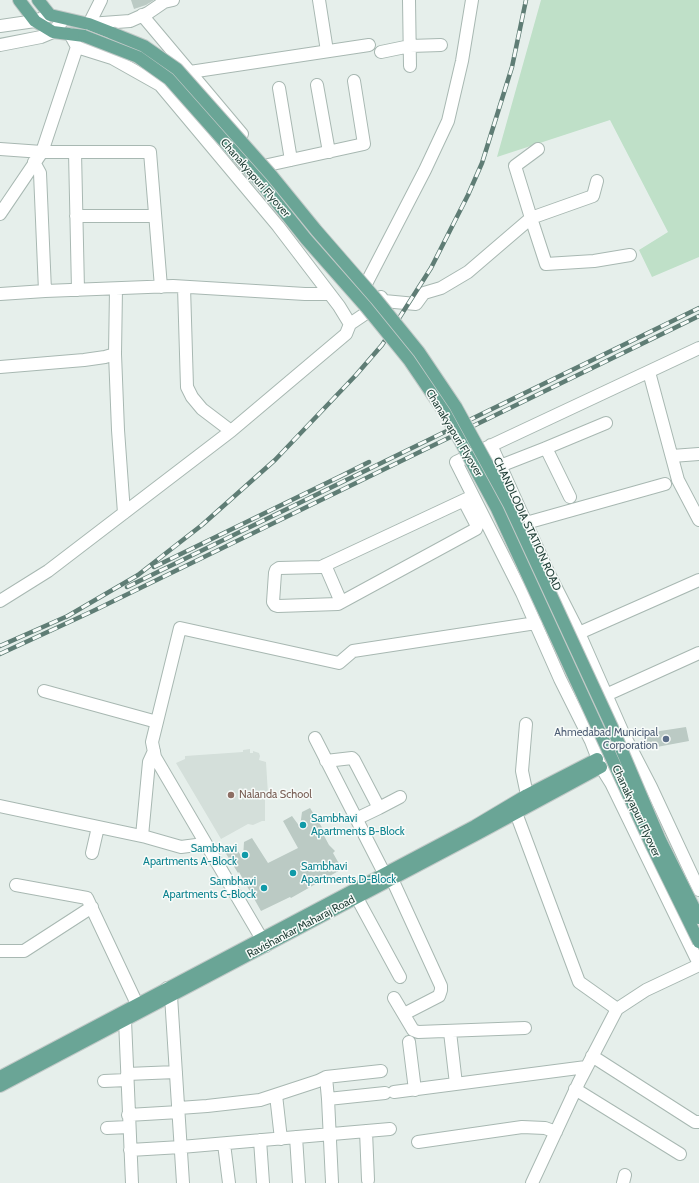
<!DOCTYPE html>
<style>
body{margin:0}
canvas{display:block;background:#e6efeb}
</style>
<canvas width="699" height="1183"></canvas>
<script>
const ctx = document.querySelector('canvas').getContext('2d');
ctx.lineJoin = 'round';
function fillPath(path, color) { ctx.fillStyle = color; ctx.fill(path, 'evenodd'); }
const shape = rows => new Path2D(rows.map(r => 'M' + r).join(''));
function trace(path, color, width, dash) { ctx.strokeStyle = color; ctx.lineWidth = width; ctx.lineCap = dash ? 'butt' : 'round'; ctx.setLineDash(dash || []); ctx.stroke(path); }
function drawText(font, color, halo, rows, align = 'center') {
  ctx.font = font + ' Cabin,sans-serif'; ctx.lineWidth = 3; ctx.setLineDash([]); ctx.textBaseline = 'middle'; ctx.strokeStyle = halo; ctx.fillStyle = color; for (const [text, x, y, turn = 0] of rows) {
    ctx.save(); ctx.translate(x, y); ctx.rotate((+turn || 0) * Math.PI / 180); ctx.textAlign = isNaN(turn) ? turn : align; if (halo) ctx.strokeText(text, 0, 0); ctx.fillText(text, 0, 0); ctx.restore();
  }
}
fillPath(shape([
 [250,749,250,753,253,753,253,751,259,753,260,756,259,760,266,762,268,794,265,795,265,821,262,821,253,825,248,824,221,839,176,763,185,759,185,756,243,752,243,750]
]), '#d4dfda');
fillPath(shape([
 [541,0,699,0,699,257,652,277,639,250,668,232,610,120,497,157]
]), '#bfe0c8');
fillPath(shape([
 [131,0,154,0,146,5,134,9],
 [686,727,689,741,646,749,641,742,647,737,647,733],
 [310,808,323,829,321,830,329,845,335,851,333,853,342,869,291,898,290,897,261,911,239,872,238,873,225,852,234,846,243,858,244,842,252,838,268,863,298,848,283,821,292,816,300,827,302,812]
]), '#bbcac4');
const minor = shape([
 [319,0,327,51],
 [409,0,410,66],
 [142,15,242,134],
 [89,24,130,21,148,13,164,2,173,0],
 [89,24,101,0],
 [0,26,35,21,50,15],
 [0,45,41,37,53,32,64,19],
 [381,52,410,46,441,45],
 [190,72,369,45],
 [317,85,329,152],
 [279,88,291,160],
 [0,149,42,152,150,152,161,287],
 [75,152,78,290],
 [34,162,40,173,45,291],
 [268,165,364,144,354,81],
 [597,181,593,196,531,218,546,264,594,261,630,255],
 [0,214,42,152,77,47],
 [76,216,155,216],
 [367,282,425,170,448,121,462,61,472,0],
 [184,287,187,387,192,397,202,409,231,431],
 [0,294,45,291,173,286,305,294,330,294],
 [384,301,416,304,424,293,441,288,468,272,531,218,515,166,538,149],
 [350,324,384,301,381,297],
 [699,348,456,462,522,593,560,679,591,741,601,767,611,783,699,964],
 [115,354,118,430,124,513],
 [0,367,84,360,105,357,115,354,116,289],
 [649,372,678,480,699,520],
 [491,445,549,574,579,633,623,733,651,787,699,890],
 [672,456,699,454],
 [500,466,546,448],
 [570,497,546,448,606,423],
 [464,501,477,526,476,529,338,604,278,606,275,605,273,602,275,573,276,570,279,568,321,567,473,496],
 [526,523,665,484],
 [325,565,341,602],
 [0,601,48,571,231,431,346,334,350,324,339,306,278,226,160,85,112,58,77,47,70,34],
 [579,633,699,580],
 [44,691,157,722],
 [606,695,699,653],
 [526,724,522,771,527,795],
 [315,738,384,873],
 [326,761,352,758,354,760,379,808,356,819],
 [0,806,146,837,181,847,204,844,207,846],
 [379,808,400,797],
 [516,813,579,982,617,1009],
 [142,836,149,762,154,751],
 [92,853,98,827],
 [392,879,441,986,441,990,439,996,404,1014],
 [16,885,87,898,137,1004],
 [357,898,400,977],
 [266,946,155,757,152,742,180,628,339,663,353,651,536,623],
 [0,951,24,951,92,907],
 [167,988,171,996,183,1183],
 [394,998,413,1030,418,1032,525,1028],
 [125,1020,132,1183],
 [450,1032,456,1084],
 [409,1042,415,1090],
 [592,1056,695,1122,699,1122],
 [127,1074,176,1072],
 [104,1081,127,1080],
 [575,1089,680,1154],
 [394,1092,586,1067],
 [276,1095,281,1139],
 [328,1099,326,1077,381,1071],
 [179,1108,207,1106,260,1100,318,1081,326,1077],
 [128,1115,179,1112],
 [107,1128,129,1127],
 [366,1131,368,1180],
 [296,1137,299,1183],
 [260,1140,263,1183],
 [418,1142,522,1127,545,1128,556,1132],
 [224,1144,229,1183],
 [130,1150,181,1147,390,1129],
 [332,1182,328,1099,385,1093],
 [532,1183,579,1082,617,1009,646,990,699,965],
 [623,1183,625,1175]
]);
const major = shape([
 [19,0,35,21,53,32,84,36],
 [38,0,50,15,89,24,112,33],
 [0,1077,475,826,527,795,597,759],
 [0,1086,479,833,601,767]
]);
trace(minor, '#a8b8b2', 14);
trace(major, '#c2cac8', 14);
trace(minor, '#fff', 12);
trace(major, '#6aa596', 12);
const rail = shape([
 [339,477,369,462],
 [154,567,343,475],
 [127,587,699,308],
 [66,617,138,575,202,525,275,460,356,375,382,345,431,268,468,195,482,163,512,67,526,0],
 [0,646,70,615],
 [0,654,93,611,699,316]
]);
trace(rail, '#5f7d75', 4.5);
trace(rail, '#f7fbf9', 3, [9]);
const majorBridge = shape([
 [112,33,144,46,177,69,272,176,316,230,376,299,419,352,456,407,509,504,612,727,660,840,699,918],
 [84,36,138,57,169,79,262,184,306,239,366,307,409,360,445,413,497,509,652,846,699,942]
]);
trace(majorBridge, '#c2cac8', 14, []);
trace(majorBridge, '#6aa596', 12);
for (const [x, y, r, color] of [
 [666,739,4,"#5c6f8a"],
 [231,795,4,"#8d6e63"],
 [303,825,4,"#0f9aa8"],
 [245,855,4,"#0f9aa8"],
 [293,873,4,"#0f9aa8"],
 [264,888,4,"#0f9aa8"]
]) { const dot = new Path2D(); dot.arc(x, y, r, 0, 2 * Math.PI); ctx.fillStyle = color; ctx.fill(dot); trace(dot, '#f7fbf9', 1.5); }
drawText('11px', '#24423a', '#f7fbf9', [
 ["Chanakyapuri Flyover",255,178,49],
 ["Chanakyapuri Flyover",454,433,59],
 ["CHANDLODIA STATION ROAD",527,524,65],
 ["Chanakyapuri Flyover",636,811,65],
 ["Ravishankar Maharaj Road",301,927,-28]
]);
drawText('11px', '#4e5e75', '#f7fbf9', [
 ["Ahmedabad Municipal",658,733],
 ["Corporation",658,746]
], 'right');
drawText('11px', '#785e54', '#f7fbf9', [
 ["Nalanda School",239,795]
], 'left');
drawText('11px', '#0d838f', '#f7fbf9', [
 ["Sambhavi",311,819],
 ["Apartments B-Block",311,832],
 ["Sambhavi",237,849,"right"],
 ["Apartments A-Block",237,862,"right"],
 ["Sambhavi",301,867],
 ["Apartments D-Block",301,880],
 ["Sambhavi",256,882,"right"],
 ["Apartments C-Block",256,895,"right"]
], 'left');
</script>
